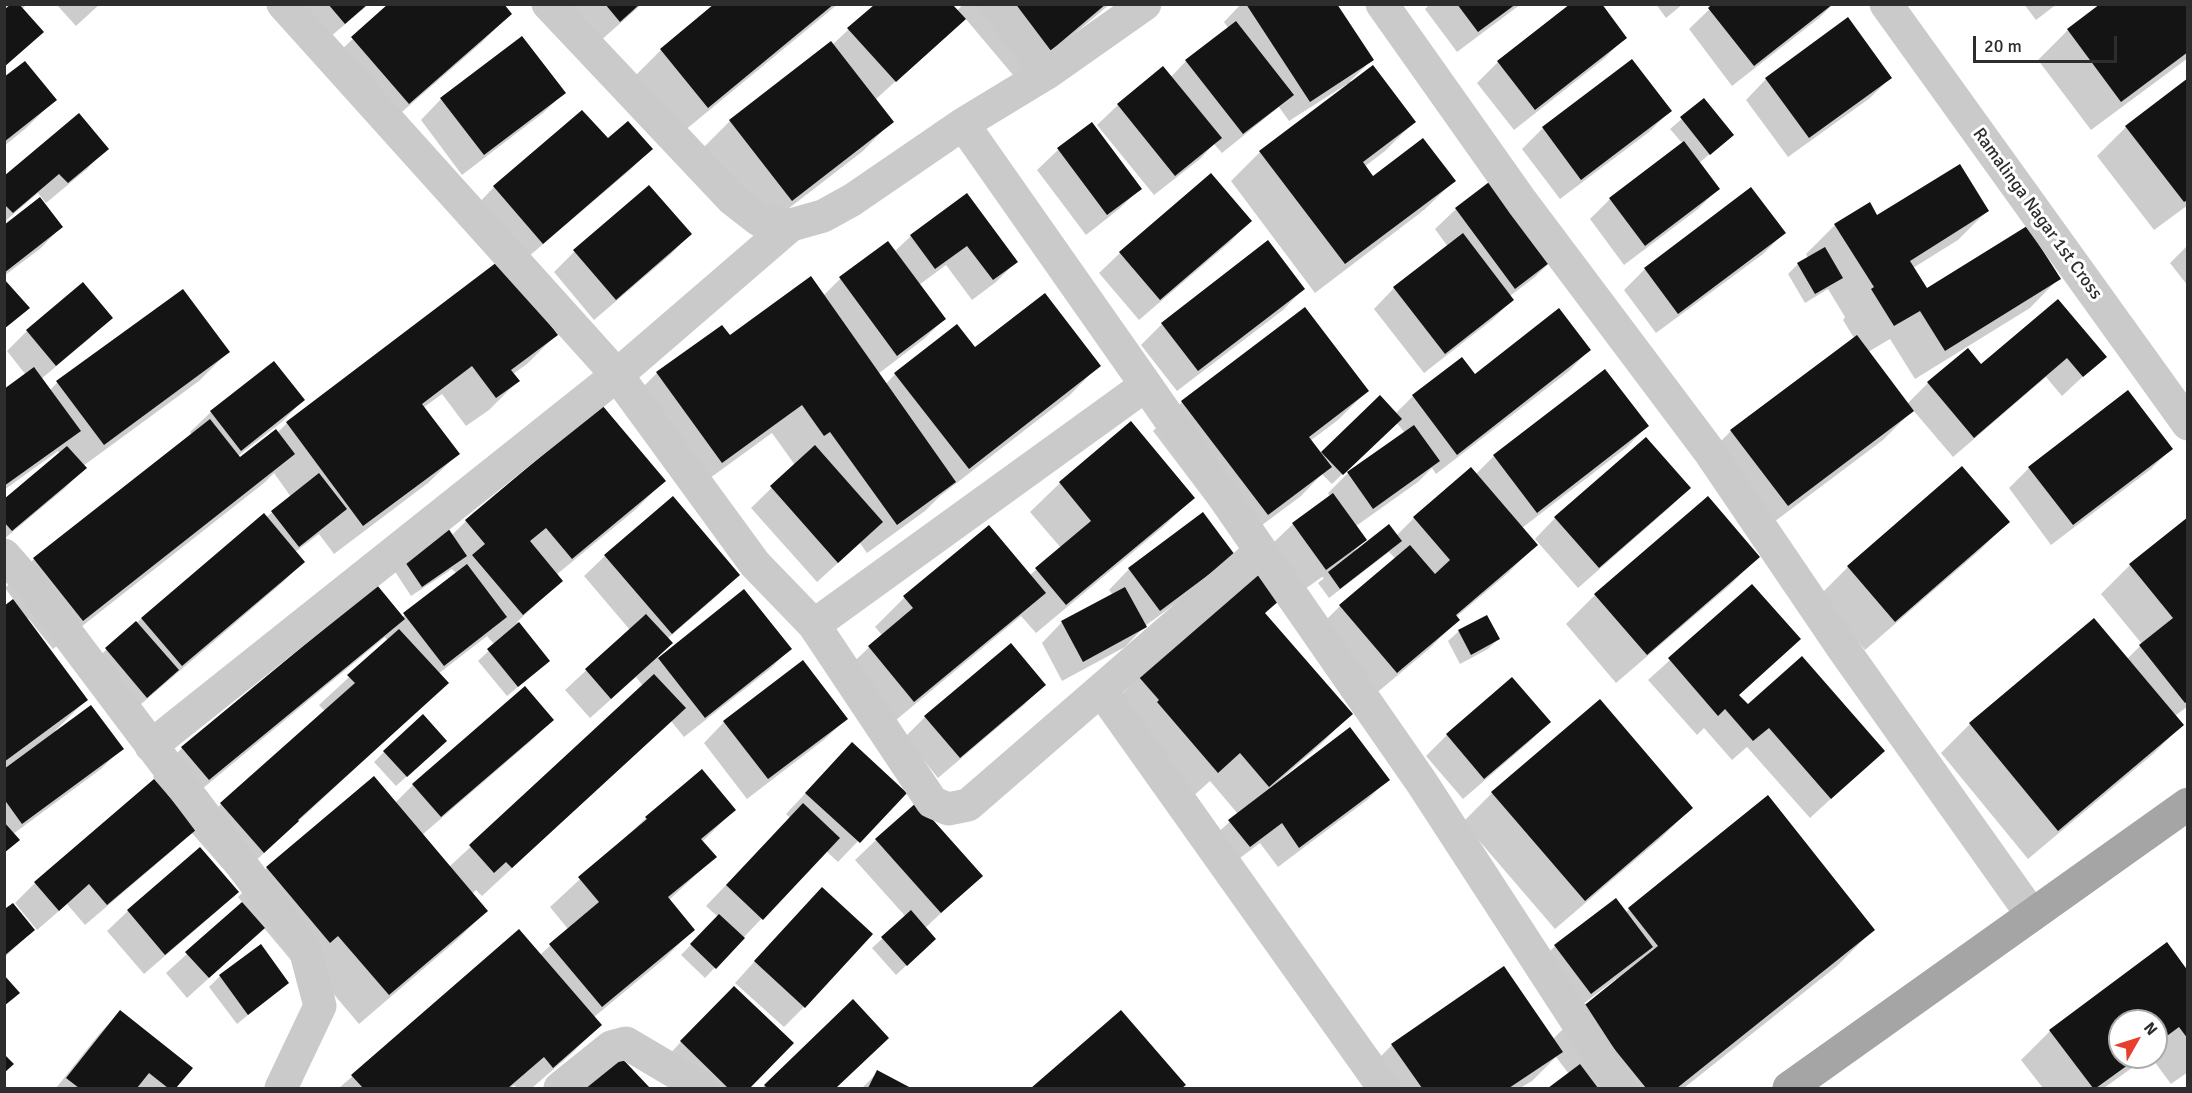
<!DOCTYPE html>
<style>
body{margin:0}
#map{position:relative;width:2192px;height:1093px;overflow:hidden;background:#fff;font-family:Signika,sans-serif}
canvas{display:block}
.frame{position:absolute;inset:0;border:6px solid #2d2d2d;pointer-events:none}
.north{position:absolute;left:2108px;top:1009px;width:60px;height:60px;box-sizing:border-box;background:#fff;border:2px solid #ababab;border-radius:50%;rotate:51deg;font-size:16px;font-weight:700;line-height:24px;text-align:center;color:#2d2d2d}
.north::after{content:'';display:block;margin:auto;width:21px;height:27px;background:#e73f2d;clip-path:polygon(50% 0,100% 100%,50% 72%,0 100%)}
.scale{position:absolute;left:1973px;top:36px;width:144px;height:27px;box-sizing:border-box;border:3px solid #2d2d2d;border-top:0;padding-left:8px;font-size:18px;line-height:21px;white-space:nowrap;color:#2d2d2d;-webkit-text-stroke:4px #fff;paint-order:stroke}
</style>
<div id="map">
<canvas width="2192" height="1093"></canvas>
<div class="frame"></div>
<div class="north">N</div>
<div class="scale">20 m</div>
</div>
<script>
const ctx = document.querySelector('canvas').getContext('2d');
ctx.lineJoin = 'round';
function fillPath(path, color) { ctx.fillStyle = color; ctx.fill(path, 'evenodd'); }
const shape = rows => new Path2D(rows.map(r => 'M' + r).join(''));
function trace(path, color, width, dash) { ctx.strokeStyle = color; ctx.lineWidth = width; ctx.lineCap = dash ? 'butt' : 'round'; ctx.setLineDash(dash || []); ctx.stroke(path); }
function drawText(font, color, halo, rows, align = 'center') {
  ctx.font = font + ' Signika,sans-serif'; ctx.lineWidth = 6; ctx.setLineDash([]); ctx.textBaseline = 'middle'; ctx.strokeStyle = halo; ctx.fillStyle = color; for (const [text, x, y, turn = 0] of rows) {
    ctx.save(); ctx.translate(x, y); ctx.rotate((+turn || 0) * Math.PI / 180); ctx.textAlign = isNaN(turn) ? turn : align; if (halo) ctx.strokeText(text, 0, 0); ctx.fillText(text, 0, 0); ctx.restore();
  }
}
fillPath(shape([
 [4,4,27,4,21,10,42,32,4,67],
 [56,4,100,4,76,26],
 [291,4,369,4,323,43],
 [390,4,510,14,481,43,379,132,323,67],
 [550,4,642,4,590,50],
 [716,4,838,4,678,136,632,79,661,50],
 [876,4,951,4,957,11,963,4,1110,4,1018,81,965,18,875,100,892,121,863,151,762,229,701,150,730,121,832,45],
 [1241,4,1336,4,1372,60,1350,81,1414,122,1385,151,1364,167,1372,178,1454,181,1424,210,1315,293,1231,181,1260,152,1348,86,1347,84,1289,121,1279,107,1222,153,1214,144,1200,159,1154,195,1097,125,1118,105,1171,77,1186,61,1229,29,1224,22],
 [1430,4,1521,4,1457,52,1425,9],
 [1572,4,1625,37,1605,58,1514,130,1477,83,1498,62],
 [1656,4,1683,4,1666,18],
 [1715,4,1833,4,1819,18,1732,86,1689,29],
 [2024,4,2057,4,2036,20],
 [2102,4,2188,4,2188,58,2091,130,2038,60,2068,30],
 [1632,61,1670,111,1649,132,1560,199,1522,149,1543,128],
 [1890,78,1870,98,1788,157,1746,100,1766,79],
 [4,79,55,100,25,129,4,146],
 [2188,80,2188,205,2154,230,2097,156,2126,127],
 [564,93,543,113,462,175,421,120,441,99],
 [1704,100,1732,135,1699,163,1718,189,1698,209,1624,265,1590,219,1610,199,1683,144,1670,129],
 [1091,124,1140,189,1119,209,1086,235,1037,170,1058,150],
 [607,140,651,149,630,170,521,263,474,208,494,187],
 [107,148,87,169,46,203,38,193,4,222,4,178],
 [1211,176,1250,221,1230,242,1139,320,1099,273,1120,253],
 [649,187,690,234,670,255,594,320,554,272,574,252],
 [1751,190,1784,233,1763,254,1656,333,1624,290,1645,269],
 [967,195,1016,262,996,282,972,300,946,265,919,285,944,319,924,339,878,374,885,385,895,374,974,349,1099,365,1070,395,940,496,925,511,867,553,860,543,817,582,751,508,795,465,772,433,692,491,628,402,657,373,729,337,823,296,840,279,894,252,911,236],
 [1456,209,1555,257,1535,277,1510,296,1512,300,1492,320,1424,373,1374,309,1394,288,1448,247,1435,229],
 [1988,210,1958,240,1913,268,1927,291,2059,278,2030,308,1915,379,1890,339,1868,352,1907,404,1928,383,1968,350,1981,366,2057,301,2105,356,2062,396,2046,377,1953,457,1913,410,1883,440,1758,534,1702,460,1731,431,1854,338,1843,320,1845,317,1828,289,1805,303,1788,274,1798,264,1808,258,1806,254,1835,225,1877,217],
 [4,226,61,227,41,248,4,276],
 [2188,245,2188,286,2170,263],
 [1303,289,1283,310,1177,391,1141,345,1162,324],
 [111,317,90,338,41,379,50,390,57,383,228,352,199,381,83,466,85,468,64,489,4,539,4,501,60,454,58,451,4,490,4,391,26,375,7,351,27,331],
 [556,335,527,364,513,374,518,381,489,410,466,426,442,394,423,408,458,454,428,483,334,554,319,534,295,552,303,562,283,582,126,717,85,669,136,623,291,497,274,473,264,483,53,649,28,618,26,619,86,700,55,731,122,748,101,769,13,834,18,840,4,853,4,608,14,600,5,588,34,559,192,435,190,432,211,412,274,363,303,400,283,421,238,456,240,459,277,433,287,423],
 [1589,350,1569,371,1436,474,1432,468,1418,482,1356,526,1365,540,1355,550,1356,551,1396,536,1414,518,1476,474,1494,456,1605,371,1647,426,1627,447,1522,528,1536,545,1507,574,1456,617,1458,620,1429,649,1367,701,1311,635,1340,606,1396,559,1389,552,1329,598,1318,583,1324,578,1322,577,1305,589,1272,544,1293,524,1330,497,1328,493,1348,473,1405,433,1396,422,1332,484,1322,474,1301,496,1238,543,1153,431,1182,402,1367,391,1338,420,1310,441,1321,455,1380,398,1395,414,1413,396,1461,359,1475,376],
 [1131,423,1193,498,1163,527,1036,633,1021,616,884,730,839,676,882,635,875,627,905,597,1030,575,1061,548,1030,512,1060,483],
 [2171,449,2151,469,2051,545,2009,488,2029,468],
 [1962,468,2008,522,1979,551,1865,650,1819,596,1848,567],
 [664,481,635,510,556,575,561,581,517,622,548,660,537,671,507,696,478,661,495,645,487,636,438,674,447,683,234,881,191,832,174,849,85,925,67,904,37,930,15,903,35,883,155,780,153,777,182,748,377,587,402,617,456,573,452,569,411,596,394,570,452,535,466,521],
 [385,637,388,641,319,705,325,711,221,804,196,830,178,809],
 [1689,488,1669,508,1578,588,1535,539,1555,518],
 [673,498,738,575,718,595,667,639,671,643,658,657,660,659,790,649,770,669,684,737,671,721,482,896,476,890,472,894,486,911,457,940,359,1024,308,964,300,971,264,928,187,998,166,973,243,903,238,897,267,868,395,803,413,785,552,720,532,740,422,835,449,867,643,686,636,677,590,718,565,690,630,630,584,576,605,556],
 [1203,514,1213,576,1145,626,1125,647,1062,681,1042,643,1062,622,1113,595,1109,590,1129,569],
 [2188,519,2188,706,2175,716,2182,725,2153,754,2028,859,1941,753,1970,724,2094,620,2127,659,2142,644,2101,594,2130,565],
 [1758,557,1729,586,1616,683,1566,624,1595,595],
 [1752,586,1799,639,1738,696,1747,706,1883,751,1810,818,1747,747,1732,760,1704,728,1697,735,1648,680],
 [1278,600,1264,614,1351,714,1322,743,1280,780,1281,782,1388,779,1367,800,1278,867,1260,843,1228,867,1209,841,1238,814,1210,781,1188,801,1110,706,1139,677],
 [1459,631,1498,639,1488,649,1460,664,1448,641],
 [803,662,846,719,825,739,747,799,704,743,724,722],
 [1512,679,1549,722,1528,743,1463,799,1426,756,1447,735],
 [1044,685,1024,705,938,778,905,737,925,717],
 [435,751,396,786,374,762,384,752],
 [832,765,904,793,838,862,826,851,705,978,681,955,718,917,706,906,790,818,786,814],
 [1492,793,1691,808,1662,837,1555,929,1463,822],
 [734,810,702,842,715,857,669,900,693,930,664,959,594,1017,600,1025,571,1054,532,1088,517,1088,514,1085,510,1088,339,1088,519,931,540,955,568,929,550,907,646,818],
 [876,840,981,876,925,928,924,949,896,975,872,948,906,917,855,860],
 [237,892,216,912,144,974,107,931,128,911],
 [1616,900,1625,913,1629,909,1873,930,1837,966,1684,1088,1550,1088,1569,1074,1556,1057,1532,1081,1520,1088,1373,1088,1363,1074,1392,1045,1553,1039,1582,1010,1617,981,1616,979,1570,1014,1534,967,1555,946],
 [4,908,33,930,4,958],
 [802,909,804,1007,784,1027,735,983],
 [260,946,287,983,237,1024,209,987,220,976],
 [2188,974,2188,1072,2171,1084,2151,1057,2156,1057,2156,1021,2120,1021,2120,1057,2147,1057,2104,1088,2043,1088,2021,1060,2050,1031],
 [853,1001,866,1058,835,1088,762,1088],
 [713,1008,791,1043,747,1088,687,1088,661,1063],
 [120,1012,190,1069,174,1088,56,1088,100,1033],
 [1121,1012,1184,1085,1180,1088,1033,1088],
 [617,1055,648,1088,581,1088],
 [878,1072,908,1088,862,1088]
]), '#0003');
fillPath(shape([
 [11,4,19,4,44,32,4,67,4,10],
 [328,4,368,4,345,24],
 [388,4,504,4,512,14,409,104,351,37],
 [605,4,640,4,620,22],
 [714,4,834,4,708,108,660,49],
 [1007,4,1106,4,1048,53],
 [1246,4,1337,4,1374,60,1310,102],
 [1457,4,1516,4,1478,32],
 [1570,4,1602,4,1627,38,1535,110,1497,61],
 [1712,4,1833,4,1754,66,1708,8],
 [2100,4,2188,4,2188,52,2121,102,2067,29],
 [874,5,953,5,966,19,896,82,847,28],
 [1848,17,1892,78,1809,138,1765,78],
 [1236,21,1294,95,1243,134,1185,60],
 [522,36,566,93,484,155,440,98],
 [831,41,894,122,792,201,729,120],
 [1632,59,1672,111,1581,180,1542,127],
 [25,61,57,100,4,142,4,77],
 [1373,65,1416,122,1363,162,1373,176,1423,138,1456,181,1345,264,1259,151],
 [1163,66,1222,138,1175,176,1117,104],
 [2188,78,2188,200,2184,202,2125,126],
 [1704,98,1734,135,1710,155,1680,117],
 [582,110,608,138,628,121,653,149,543,244,493,186],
 [79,113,109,149,68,183,59,174,13,213,4,204,4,176],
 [1092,122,1142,189,1107,215,1057,148],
 [1684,141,1720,189,1645,246,1609,198],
 [1960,164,1989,211,1910,261,1927,288,2027,226,2061,279,1945,351,1920,311,1894,326,1871,289,1874,287,1834,224,1870,202,1877,215],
 [1211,173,1252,221,1160,300,1119,252],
 [1497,176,1557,257,1515,289,1455,208],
 [649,185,692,234,616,300,573,250],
 [1751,187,1786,233,1678,314,1644,268],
 [967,193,1018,262,993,280,967,246,935,269,910,235],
 [40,197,63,227,4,273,4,225],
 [1463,233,1514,300,1445,354,1393,287],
 [1268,240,1305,289,1198,371,1161,323],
 [888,241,946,319,897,356,839,277],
 [1825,247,1843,278,1815,294,1797,263],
 [501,259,558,335,511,370,520,381,496,398,472,366,422,404,460,454,363,526,286,422],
 [811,276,956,482,897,525,830,432,824,436,802,405,722,463,656,372,722,325,730,335],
 [4,279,30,308,4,329],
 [83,282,113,318,56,366,26,330],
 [183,289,230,352,104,445,56,381],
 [1045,293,1101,366,969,469,894,373,957,324,975,347],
 [2058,299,2107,357,2083,377,2067,358,1974,438,1927,382,1968,348,1981,364],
 [1305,307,1369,391,1309,437,1332,467,1268,515,1181,401],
 [1559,308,1591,350,1457,455,1412,395,1462,357,1475,374],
 [1857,335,1914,411,1788,506,1730,430],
 [274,361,305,400,241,451,210,411],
 [34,367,81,431,4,486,4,389],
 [1605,369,1649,426,1537,513,1493,455],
 [2128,390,2173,449,2073,525,2028,467],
 [1380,395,1402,419,1343,475,1321,452],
 [602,405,666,481,572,559,546,528,530,541,563,581,523,615,472,555,485,544,465,520],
 [210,419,240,457,276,429,295,454,83,621,33,558],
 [1131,421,1195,498,1066,605,1035,568,1091,521,1059,482],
 [1414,425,1440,461,1373,509,1347,472],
 [1646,437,1691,488,1599,568,1554,517],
 [815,445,883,522,838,563,770,486],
 [67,446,87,468,12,531,4,522,4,499],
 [1962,466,2010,522,1895,622,1847,566],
 [1471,467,1538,545,1456,615,1460,620,1397,673,1339,605,1410,545,1435,574,1450,560,1413,517],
 [319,473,347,509,299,547,271,511],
 [1333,493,1367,540,1326,570,1292,523],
 [673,496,740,575,672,634,604,555],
 [1708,496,1760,557,1647,655,1594,594],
 [1203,512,1235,555,1160,611,1128,568],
 [264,513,305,562,182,666,141,618],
 [2188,517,2188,701,2185,703,2139,645,2173,618,2129,564],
 [1389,524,1402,541,1340,589,1328,572],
 [989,525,1046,593,914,702,868,646,913,608,903,596],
 [448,528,467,556,422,587,403,559],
 [467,564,507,617,444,666,403,613],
 [1256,573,1280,600,1265,613,1353,714,1269,787,1240,753,1218,773,1157,702,1159,700,1138,676],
 [1752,584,1801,639,1739,695,1748,704,1802,656,1885,751,1831,799,1769,728,1753,741,1725,709,1718,716,1668,658],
 [377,585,405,619,209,780,181,747],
 [1125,587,1147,627,1083,662,1061,621],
 [744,589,792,649,705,718,658,658],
 [13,599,88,700,4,762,4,606],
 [646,614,673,643,611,699,585,669],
 [1487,615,1500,639,1471,655,1458,630],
 [2094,618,2184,725,2058,831,1969,723],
 [136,621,179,670,147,698,105,648],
 [519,622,550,661,518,687,487,649],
 [399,629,449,683,298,820,299,821,264,853,220,803,355,683,347,675],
 [1011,643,1046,685,960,758,924,716],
 [803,660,848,719,768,779,723,721],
 [654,674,686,708,512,868,506,862,494,873,469,845],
 [1512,677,1551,722,1484,779,1446,734],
 [525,686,554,720,441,817,412,784],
 [1600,699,1693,808,1585,901,1491,792],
 [91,705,124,749,22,824,4,799,4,769],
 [423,714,447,741,407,777,383,751],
 [1350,727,1390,780,1299,848,1282,823,1250,847,1228,820],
 [852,742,907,793,860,843,805,793],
 [702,769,736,810,701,839,717,857,668,897,695,930,602,1007,549,944,599,902,578,877,647,819,645,817],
 [374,776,488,911,389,995,338,936,330,943,266,867],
 [154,779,197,829,107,905,89,884,59,911,34,882],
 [1768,795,1875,930,1677,1088,1646,1088,1581,1008,1658,946,1628,908],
 [917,802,983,876,941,913,875,839],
 [803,803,840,838,763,920,726,885],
 [4,822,20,840,4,853],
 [200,847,239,892,165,955,127,910],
 [822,887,873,934,805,1008,754,961],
 [1616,898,1653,947,1591,994,1554,945],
 [242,902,265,928,209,978,185,952],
 [13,903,35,930,4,956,4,906,6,908],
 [911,910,936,939,907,966,881,937],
 [719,914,745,938,716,969,690,944],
 [519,929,602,1025,553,1068,544,1057,508,1088,363,1088,351,1075],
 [2167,942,2188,971,2188,1039,2179,1027,2156,1044,2156,1021,2120,1021,2120,1057,2139,1057,2096,1088,2093,1088,2049,1030],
 [261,944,289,983,248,1015,219,975],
 [1504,966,1563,1052,1509,1088,1422,1088,1391,1044],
 [4,975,20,993,4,1006],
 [734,986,794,1043,750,1088,728,1088,680,1041],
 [853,999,889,1038,836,1088,767,1088,764,1085],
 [120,1010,193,1068,176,1088,168,1088,149,1073,137,1088,79,1088,66,1078],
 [1121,1010,1186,1085,1182,1088,1031,1088],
 [617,1053,650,1088,578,1088],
 [4,1054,14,1064,4,1073],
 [1580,1064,1598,1088,1548,1088],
 [877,1070,911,1088,868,1088]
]), '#141414');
trace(shape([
 [283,4,617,375,755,564,814,625],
 [548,4,732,199,759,220,791,225,823,216,852,200,963,124,1047,73,1145,4],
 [995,4,1047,73],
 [1382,4,1522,202,1709,451,1844,650,2032,915],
 [1886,4,2188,424],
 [963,124,1146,385,1422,783,1620,1088],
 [1146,385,814,625,932,802,948,809,968,805,1260,552],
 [4,555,33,588,305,949,320,1006,281,1088],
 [1101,690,1384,1088],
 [151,746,617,375,791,225],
 [560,1088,611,1047,626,1043,702,1088]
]), '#cacaca', 33);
trace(shape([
 [1789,1088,2188,804]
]), '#a5a5a5', 33);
drawText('18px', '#2d2d2d', '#fff', [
 ["Ramalinga Nagar 1st Cross",2037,214,54]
]);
</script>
